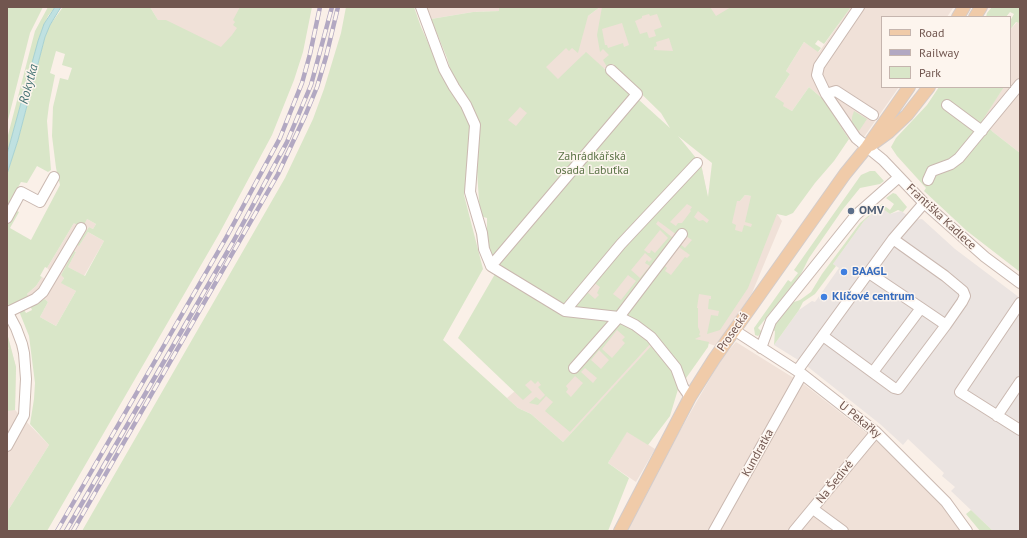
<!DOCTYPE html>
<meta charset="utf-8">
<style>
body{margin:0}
#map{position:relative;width:1027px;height:538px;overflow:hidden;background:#faf0e8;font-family:"PT Sans",sans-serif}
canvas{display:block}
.frame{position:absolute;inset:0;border:8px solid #71564f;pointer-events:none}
.legend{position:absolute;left:881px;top:16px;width:130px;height:72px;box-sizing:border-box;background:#fdf5ee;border:1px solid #c5b5ae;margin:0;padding:5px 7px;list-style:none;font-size:12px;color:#71564f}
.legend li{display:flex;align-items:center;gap:8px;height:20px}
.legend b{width:20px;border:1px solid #c5b5ae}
</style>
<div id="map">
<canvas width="1027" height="538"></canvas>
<div class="frame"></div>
<ul class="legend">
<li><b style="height:5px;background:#f0cba9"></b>Road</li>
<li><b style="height:5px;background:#b2a8c2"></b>Railway</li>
<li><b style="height:11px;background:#d9e6c8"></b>Park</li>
</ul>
</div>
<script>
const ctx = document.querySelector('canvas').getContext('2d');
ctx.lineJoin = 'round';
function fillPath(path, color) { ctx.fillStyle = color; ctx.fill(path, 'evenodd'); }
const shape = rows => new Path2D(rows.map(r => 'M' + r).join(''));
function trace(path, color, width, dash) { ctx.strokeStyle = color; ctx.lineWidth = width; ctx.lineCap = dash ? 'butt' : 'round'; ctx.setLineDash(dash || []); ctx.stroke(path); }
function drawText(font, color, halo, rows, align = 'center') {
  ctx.font = font + ' "PT Sans",sans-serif'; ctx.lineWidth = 3; ctx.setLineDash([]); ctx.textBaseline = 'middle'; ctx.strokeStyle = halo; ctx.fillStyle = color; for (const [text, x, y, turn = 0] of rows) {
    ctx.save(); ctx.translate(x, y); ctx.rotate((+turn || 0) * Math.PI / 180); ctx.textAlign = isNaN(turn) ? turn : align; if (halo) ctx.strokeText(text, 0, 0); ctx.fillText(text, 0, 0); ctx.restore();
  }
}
fillPath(shape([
 [150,7,283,7,243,63,158,20],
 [425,7,499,7,499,11,473,12,431,19],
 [600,7,778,7,676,52,613,64,607,67,604,69,585,53,517,133,501,140,501,100,588,16],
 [851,7,952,7,953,8,947,17,882,17,882,87,899,87,859,144,849,139,823,99,809,87,792,111,782,106,775,97,790,74,786,71,804,42,819,52],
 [1020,21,1020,153,993,132,981,121,1004,87,1010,87,1010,30,1017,22,1019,23],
 [701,164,708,199,740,201,745,195,751,196,777,214,782,221,752,293,716,346,694,339,653,345,563,442,531,414,518,408,507,398,515,391,564,315],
 [87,219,96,224,93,229,89,227,78,245,79,246,88,232,104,241,84,276,68,267,76,252,75,251,61,275,64,277,62,283,76,291,56,326,40,317,48,302,45,299,19,311,27,294,36,286,42,277,45,279,50,271,47,268,74,223],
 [7,333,16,367,15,410,49,445,7,512],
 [736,342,805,385,878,442,940,503,960,531,627,531,661,464,697,401,722,358],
 [627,431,655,449,636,482,608,463]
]), '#f0e1d8');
fillPath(shape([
 [880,207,890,214,901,211,914,220,922,219,955,249,1020,298,1020,531,993,531,951,491,955,487,942,476,944,473,908,439,903,445,880,424,803,363,774,345,799,310,812,301,815,302,839,268,833,264,864,221]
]), '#ebe4e1');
fillPath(shape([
 [7,7,43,7,30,33,7,124],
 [48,7,55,7,48,16,41,32,7,154,7,139,35,31],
 [63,7,150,7,158,20,166,20,221,47,232,35,237,28,233,25,235,22,233,20,240,7,312,7,303,52,294,80,272,135,219,234,47,531,7,531,7,512,49,445,30,424,34,399,35,383,29,336,19,311,23,308,26,313,32,310,30,305,45,299,48,302,40,317,56,326,76,291,61,283,64,278,61,275,74,251,76,252,68,267,85,276,104,241,88,232,79,246,77,245,89,227,93,229,96,224,87,219,82,228,74,223,47,268,45,267,40,276,42,277,36,286,27,294,29,298,10,307,7,303,7,224,15,210,19,212,10,228,31,240,60,185,56,168,52,136,53,107,60,78,68,80,72,68,62,65,65,54,56,51,50,73,55,75,49,105,47,121,51,170,48,172,37,166,27,183,21,182,7,207,7,174,18,140,45,37,50,25],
 [346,7,414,7,421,27,440,69,472,125,470,158,464,195,483,269,443,340,518,408,531,414,563,442,653,344,673,368,679,386,670,416,648,445,627,432,608,463,629,478,608,531,82,531,285,178,313,119,324,89,341,33],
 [499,7,600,7,588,16,578,53,572,48,569,51,566,48,546,67,558,79,586,52,670,128,661,113,620,73,613,64,607,67,603,60,609,55,603,49,600,52,597,35,602,7,710,7,716,16,731,7,851,7,824,44,818,40,815,44,821,48,818,52,804,42,786,71,790,74,775,97,784,103,783,106,792,111,809,87,823,99,849,139,834,161,815,183,793,213,786,216,777,214,748,288,720,330,707,334,711,315,718,316,719,311,708,309,709,299,711,299,711,296,699,294,697,308,698,308,698,327,700,332,699,335,701,336,695,339,709,342,708,347,684,381,652,342,570,432,545,411,553,402,546,396,538,405,529,403,536,397,540,400,545,395,538,387,541,385,538,381,535,384,531,380,525,385,532,392,523,400,458,338,495,274,487,250,487,218,480,216,477,171,479,130,452,76,447,58,431,19,473,12,499,11],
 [649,14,650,16,657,14,662,27,654,30,656,36,649,38,647,32,640,34,635,21,642,18,642,16],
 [622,23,629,45,624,47,623,43,608,48,607,45,605,45,602,29],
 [669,38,673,51,654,50,654,47,657,46,656,42],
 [520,107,527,113,516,126,508,120],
 [678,136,712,163,708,197,701,164],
 [745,195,751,196,745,222,752,224,751,227,744,225,742,232,735,230,736,225,732,223,737,201,740,201],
 [687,204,692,207,690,210,691,211,682,223,678,223,676,226,670,222],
 [698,211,709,220,707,223,703,220,699,221,694,217],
 [658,221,677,235,674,239,656,224],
 [660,230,668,238,655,253,651,250,650,253,648,253,644,250],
 [686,236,692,240,685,248,680,244],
 [679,247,690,255,687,258,685,257,671,275,665,271,667,268,664,265],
 [645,253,652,259,649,262,647,260,645,263,650,266,640,278,631,270],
 [628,275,636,281,621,300,613,294],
 [593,282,600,287,597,293,599,295,595,299,586,291],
 [617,330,625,337,622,340,625,343,612,358,602,349],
 [599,350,609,360,601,369,591,360],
 [585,368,597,378,593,383,581,372],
 [575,376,583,383,571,397,566,392,568,389,566,386],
 [992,7,1020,7,1020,21,1019,23,1016,22,1010,30,1010,21,1014,14,1010,12,1006,17,986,17,987,13],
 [939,87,1004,87,982,121,993,132,1020,153,1020,272,967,231,924,191,926,188,897,156,891,147,896,138,927,105],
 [854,111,867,119,859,131,852,123,852,117],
 [870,171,875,171,884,181,880,184,860,188,843,209,809,258,800,276,758,328,762,332,758,336,755,335,754,328,788,280,791,282,798,273,794,270,861,175],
 [893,193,896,194,907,207,903,212,898,210,890,214,880,207,864,221,833,264,836,266,815,294,803,302,799,310,774,345,775,331,773,330,776,322,791,303,800,300,811,292,822,274,860,223,882,204,890,210,894,204,886,198],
 [7,333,16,367,15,410,7,411,7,351,9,348,7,347],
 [971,510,993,531,980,531,966,514]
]), '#d9e6c8');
const water = shape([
 [55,7,61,7,50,25,45,37,18,140,7,174,7,154,38,41,44,24,55,7]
]);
fillPath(water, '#bfe1e1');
trace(water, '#a7d1d1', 1);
const minor = shape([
 [421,7,444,69,454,87,466,105,475,125,470,192,482,233,484,249,491,266,565,311,619,317,635,325,651,337,676,368,683,387,690,397],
 [859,7,819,66,817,75,826,94,856,138,883,160,924,203,985,257,1020,283],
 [826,94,836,91,873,115],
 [947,105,982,131],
 [928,180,932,171,951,164,959,158,1020,84],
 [7,218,21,192,40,202,54,177],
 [893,239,945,276,963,291,965,296,962,302,946,325],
 [491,266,637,94,611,70],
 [869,273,921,308,873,372],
 [1020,303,960,392,1020,430],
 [7,311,16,328,22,344,24,353,26,379,24,415,7,446],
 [565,311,621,244,697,163],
 [8,312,35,299,43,292,81,228],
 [734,330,802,374,876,432,946,502,967,531],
 [823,336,894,388,898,389,946,325,921,308],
 [761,348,771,321,856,215,899,177],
 [574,368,619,317,682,234],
 [797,371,893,239,924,203],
 [997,416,1020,382],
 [813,509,843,531],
 [714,531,802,374],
 [794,531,876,432]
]);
const major = shape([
 [958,17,964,7],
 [975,17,981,7],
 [871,145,889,132,907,115,929,87],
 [620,531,690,397,714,359,845,174,867,147,909,87]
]);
trace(minor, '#cab8b0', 12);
trace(major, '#d4ccca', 14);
trace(minor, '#fff', 10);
trace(major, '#f0cba9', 12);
const rail = shape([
 [57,531,226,238,280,138,302,83,310,54,320,7],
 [66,531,233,242,287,142,311,85,332,7],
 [73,531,278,174,305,116,317,87,326,57,338,7]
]);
trace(rail, '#b2a8c2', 4.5);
trace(rail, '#fdf5ee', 3, [9]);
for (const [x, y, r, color] of [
 [851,211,4,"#5c6f8a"],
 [844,272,4,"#3f7fe0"],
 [824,297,4,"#3f7fe0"]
]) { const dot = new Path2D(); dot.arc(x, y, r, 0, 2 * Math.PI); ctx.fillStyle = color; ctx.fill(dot); trace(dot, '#fdf5ee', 1.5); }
drawText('12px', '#5d7549', '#fdf5ee', [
 ["Zahrádkářská",592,157],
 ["osada Labuťka",592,171]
]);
drawText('bold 12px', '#4e5e75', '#fdf5ee', [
 ["OMV",859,211]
], 'left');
drawText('12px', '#71564f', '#fdf5ee', [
 ["Františka Kadlece",941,217,43],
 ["Prosecká",733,332,-55],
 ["U Pekařky",860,420,39],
 ["Kundratka",758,453,-61],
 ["Na Šedivé",835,482,-51]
]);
drawText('bold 12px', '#366cbe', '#fdf5ee', [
 ["BAAGL",852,272],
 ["Klíčové centrum",832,297]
], 'left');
drawText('italic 13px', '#457374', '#fdf5ee', [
 ["Rokytka",29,84,-75]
]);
</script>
